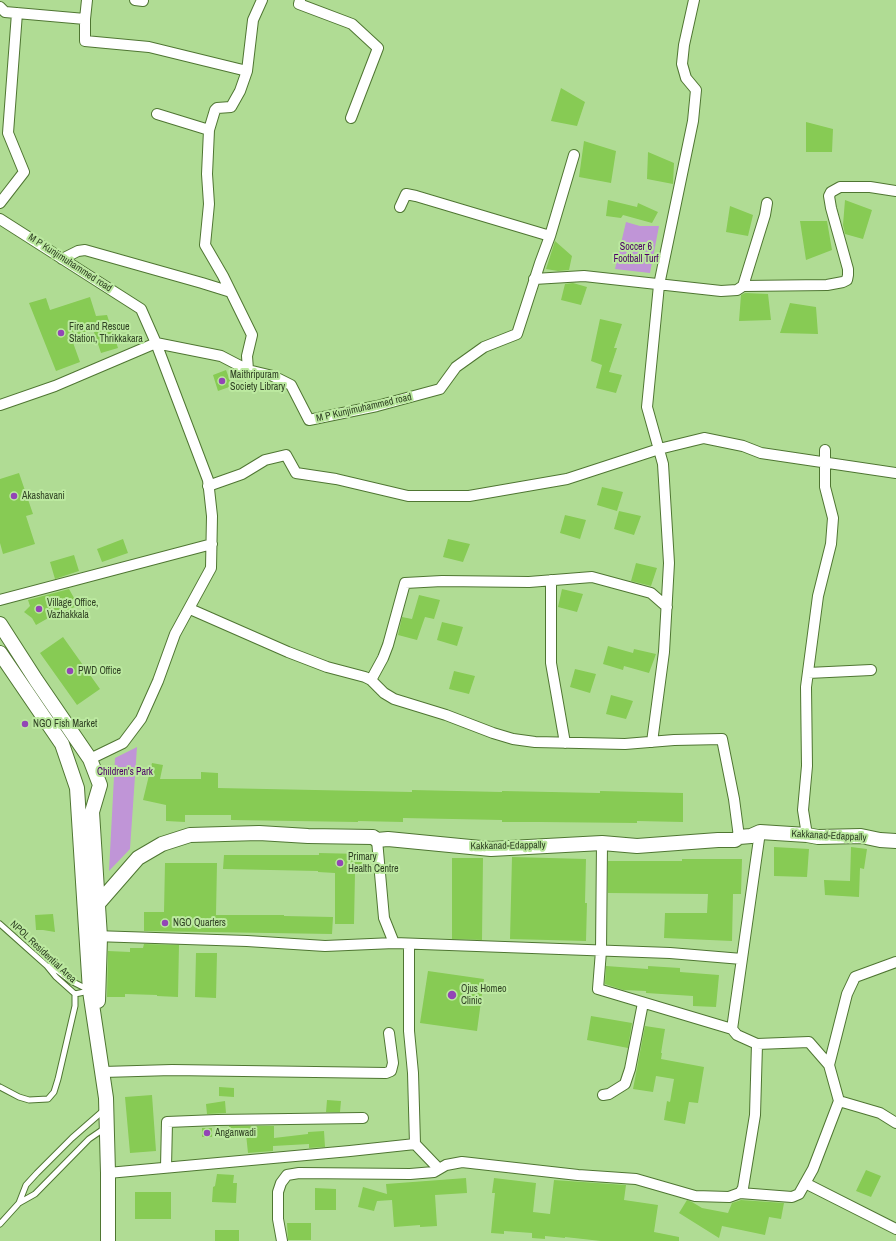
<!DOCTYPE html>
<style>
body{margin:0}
canvas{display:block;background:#b0dc94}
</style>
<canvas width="896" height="1241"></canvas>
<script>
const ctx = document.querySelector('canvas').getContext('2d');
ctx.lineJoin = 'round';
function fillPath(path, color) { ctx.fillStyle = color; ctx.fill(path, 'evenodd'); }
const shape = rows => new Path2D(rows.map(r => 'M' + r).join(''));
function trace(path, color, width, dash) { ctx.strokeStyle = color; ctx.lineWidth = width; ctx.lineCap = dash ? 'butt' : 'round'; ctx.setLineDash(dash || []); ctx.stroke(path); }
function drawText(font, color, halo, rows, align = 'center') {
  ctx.font = font + ' "Archivo Narrow",sans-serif'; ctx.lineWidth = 4; ctx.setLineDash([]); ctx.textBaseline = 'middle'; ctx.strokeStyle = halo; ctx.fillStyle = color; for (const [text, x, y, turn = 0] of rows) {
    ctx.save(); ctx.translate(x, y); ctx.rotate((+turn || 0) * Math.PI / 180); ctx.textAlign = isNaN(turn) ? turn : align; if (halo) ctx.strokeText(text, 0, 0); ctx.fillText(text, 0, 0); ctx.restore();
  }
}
fillPath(shape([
 [626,222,640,226,659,226,650,273,615,269],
 [137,747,130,849,109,871,115,758]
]), '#c095d7');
fillPath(shape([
 [561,88,585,102,577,126,551,121],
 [806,122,833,129,832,152,806,152],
 [584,141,616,151,611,183,579,177],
 [648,152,674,163,673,184,647,179],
 [608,200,637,207,638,203,658,212,652,223,623,215,621,218,606,216],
 [845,200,872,210,863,239,845,234,843,225],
 [730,206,753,215,748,236,726,232],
 [800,221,827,221,832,250,806,260],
 [555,241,572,256,569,270,558,271,546,269],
 [573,283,587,287,581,305,561,300,565,284],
 [745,293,768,294,771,320,739,321,741,295],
 [90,297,96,316,107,315,118,348,101,353,93,329,71,337,80,362,56,371,29,303,46,298,50,310],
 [790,303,816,307,818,334,780,333],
 [600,319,622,324,614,348,617,348,609,372,622,375,616,393,596,388,602,365,591,361],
 [226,370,232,386,218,391,213,375],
 [19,473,33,514,26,516,35,544,3,554,0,543,0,479],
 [602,487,623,492,617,511,597,505],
 [619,511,641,516,634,535,614,529],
 [565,515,586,520,580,539,560,533],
 [123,539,128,553,102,562,97,549],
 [448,539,470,544,463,562,443,557],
 [74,555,79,571,55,579,50,562],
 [636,563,657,568,651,586,631,581],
 [69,589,78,605,58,616,57,613,36,625,32,618,24,612,30,606,28,600],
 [562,589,583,594,577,612,558,607],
 [419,595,440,600,434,619,425,617,417,640,398,635,402,617,412,619],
 [442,622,463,627,457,646,437,640],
 [63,637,100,689,77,705,40,653],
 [608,646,633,653,634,649,656,654,649,673,624,666,623,670,603,664],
 [575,669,596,674,590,693,570,687],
 [454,671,475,676,469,694,449,689],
 [611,695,633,701,626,719,606,714],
 [152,763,163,765,160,779,201,779,201,772,218,773,218,788,412,792,412,790,502,792,502,791,600,793,600,791,683,793,683,822,637,821,637,823,539,822,502,822,502,820,403,818,403,822,358,821,358,822,231,820,231,815,185,815,185,822,166,821,166,805,143,800],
 [774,847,809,849,807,877,774,876],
 [851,847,867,849,864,869,860,868,859,897,825,895,824,880,850,881],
 [319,853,362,854,362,873,355,873,354,924,335,924,335,873,318,872,318,871,223,869,224,855,319,855],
 [512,857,586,859,585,903,587,903,586,941,510,939],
 [452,858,483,858,482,940,452,939],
 [682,859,742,859,741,894,733,894,732,941,664,938,665,913,707,913,708,894,608,893,608,861,682,861],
 [165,863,217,863,216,915,284,915,284,916,333,917,332,934,144,931,144,912,164,912],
 [53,914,55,932,43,930,36,930,35,915],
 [144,944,179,945,178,997,157,996,157,995,125,994,125,997,107,997,108,951,130,952,130,948,143,948],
 [196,953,217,953,216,998,195,997],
 [606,966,648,969,648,966,680,968,680,972,719,975,716,1007,693,1006,693,996,646,993,646,991,623,990,605,984],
 [428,971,484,979,477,1031,420,1023],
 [591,1016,632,1023,628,1048,587,1040],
 [645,1026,665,1029,661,1053,662,1053,661,1059,704,1067,698,1103,689,1102,685,1124,664,1120,667,1101,670,1102,674,1079,656,1076,653,1092,633,1089],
 [219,1087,234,1088,234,1097,219,1096],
 [152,1095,156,1151,130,1153,125,1097],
 [327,1100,341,1101,340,1112,326,1112],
 [225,1101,226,1113,207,1114,206,1104],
 [229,1126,274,1126,274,1138,308,1134,308,1132,324,1131,325,1147,309,1148,309,1144,273,1146,273,1151,248,1153,246,1134,229,1135],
 [202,1128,212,1128,212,1137,202,1137],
 [866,1170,881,1176,871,1197,856,1191],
 [217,1174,234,1175,233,1183,237,1183,236,1203,212,1202,213,1187,215,1186],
 [466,1178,467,1193,435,1195,437,1226,420,1227,420,1225,394,1227,392,1200,377,1201,374,1211,358,1207,363,1187,387,1194,386,1184],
 [494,1178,536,1183,533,1212,550,1214,554,1180,626,1185,624,1200,658,1205,654,1232,679,1237,679,1241,601,1241,565,1237,565,1238,545,1236,545,1239,532,1238,532,1233,504,1231,504,1234,491,1233,495,1193,492,1193],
 [315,1188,336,1189,336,1210,315,1210],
 [135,1192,171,1192,171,1219,135,1219],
 [687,1200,692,1202,702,1208,728,1213,732,1203,741,1200,784,1203,781,1219,769,1217,765,1235,722,1226,719,1238,679,1213],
 [287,1223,311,1223,311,1240,288,1240],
 [215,1230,239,1230,239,1241,215,1241]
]), '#87cb54');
const lane = shape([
 [0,924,47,966,56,977,75,994],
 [48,966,58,971,71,981,87,989],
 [75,994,89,991],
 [0,1087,19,1097,29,1100,48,1099,54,1092,58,1079,75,1006,75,994],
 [19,1203,26,1185,37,1173,72,1138,104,1110],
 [0,1224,19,1203,35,1194,89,1139,105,1128]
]);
const street = shape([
 [135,0,143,1],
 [300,0,299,4,352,24,378,48,351,118],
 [0,7,5,12,85,19,85,41,149,47,247,71],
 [85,19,87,0],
 [157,114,209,130],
 [0,203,24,172,8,133,17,13],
 [0,219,141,309,156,343,221,356,248,370,273,376,291,385,309,420,377,406,440,389,456,367,484,347,517,334,540,263,550,236,416,196,406,194,400,207],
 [550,236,574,155],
 [62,259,78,251,85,250,202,283,231,292],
 [534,279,584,276,721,291,737,290,743,286,765,215,767,203],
 [743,286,827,285,843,282,847,280,848,275,848,269,831,208,829,196,831,192,840,187,870,187,896,191],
 [248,370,247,356,252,335,223,276,205,245,209,204,207,174,209,130,215,110,217,108,231,107,240,91,247,71,253,20,262,0],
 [0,405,55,386,156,343,208,480,212,516,211,568,175,634,158,681,141,719,123,743,90,759],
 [208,486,242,474,265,460,286,455,296,473,336,479,408,496,469,496,567,479,659,449,704,438,743,446,761,453,896,473],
 [551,580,551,663,565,743],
 [0,600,212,544],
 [190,609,288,652,327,667,365,677,371,680,384,693,394,699,446,715,493,733,513,739,535,742,625,744,674,740,722,739,734,799,739,837],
 [808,673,871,670],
 [371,680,383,658,388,645,405,583,442,581,529,582,592,577,651,593,667,607],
 [652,742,664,652,669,563,663,464,647,407,659,285,693,121,696,90,686,78,682,64,684,45,694,0],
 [807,835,803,810,807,766,806,687,818,596,831,544,833,518,825,487,825,450],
 [94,936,247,941,325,946,394,943,384,918,377,840],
 [394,943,670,953,742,959],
 [409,944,409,1031,413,1073,415,1144,439,1169],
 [732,1029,760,832],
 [829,1065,847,994,855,977,896,962],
 [103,1072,172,1070,386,1073,391,1071,393,1063,389,1033],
 [603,1095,609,1094,625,1084,630,1069,643,1003],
 [839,1101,880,1113,896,1123],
 [166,1167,167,1122,217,1120,363,1118],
 [108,1173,350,1151,415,1144],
 [805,1183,896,1229],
 [740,1193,743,1188,755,1115,757,1044],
 [282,1241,278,1219,278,1192,281,1183,287,1175,299,1173,410,1174,434,1172,446,1165,462,1162,578,1175,636,1179,695,1196,729,1197,740,1193,792,1197,799,1194,813,1169,839,1101,829,1065,809,1042,757,1044,737,1035,732,1029,598,989,601,951,602,843]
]);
const secondary = shape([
 [0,624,36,680,90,759,100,785,92,812,100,937,98,1001],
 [0,653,62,744,77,788,90,991,106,1098,108,1173,108,1241],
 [97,905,138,858,162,844,190,835,259,833,308,836,373,837,377,840,388,839,491,849,602,843,637,846,718,840,735,840,739,837,751,836,760,832,807,835,818,837,861,836,880,840,896,841]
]);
trace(lane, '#4f7632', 7);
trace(street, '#4f7632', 12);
trace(secondary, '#4f7632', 16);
trace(lane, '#fff', 5);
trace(street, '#fff', 10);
trace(secondary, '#fff', 14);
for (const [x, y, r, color] of [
 [61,333,4,"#9345b6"],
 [222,381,4,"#9345b6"],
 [14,496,4,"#9345b6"],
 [39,609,4,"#9345b6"],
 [70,671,4,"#9345b6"],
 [25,724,4,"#9345b6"],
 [340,863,4,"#9345b6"],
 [165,923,4,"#9345b6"],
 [452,995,5,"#9345b6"],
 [207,1133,4,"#9345b6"]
]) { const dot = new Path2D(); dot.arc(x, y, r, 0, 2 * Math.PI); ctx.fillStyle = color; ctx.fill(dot); trace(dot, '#bce9a0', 1.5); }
drawText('10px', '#4c0067', '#bce9a0', [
 ["Soccer 6",636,247],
 ["Football Turf",636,259],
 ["Children's Park",125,772]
]);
drawText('10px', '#304224', '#bce9a0', [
 ["M P Kunjimuhammed road",70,263,33],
 ["M P Kunjimuhammed road",364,408,-13],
 ["Kakkanad-Edappally",829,836,3],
 ["Kakkanad-Edappally",508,846,-1],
 ["NPOL Residential Area",43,952,43]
]);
drawText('10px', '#304224', '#bce9a0', [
 ["Fire and Rescue",69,327],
 ["Station, Thrikkakara",69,339],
 ["Maithripuram",230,375],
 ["Society Library",230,387],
 ["Akashavani",22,496],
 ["Village Office,",47,603],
 ["Vazhakkala",47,615],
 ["PWD Office",78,671],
 ["NGO Fish Market",33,724],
 ["Primary",348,857],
 ["Health Centre",348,869],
 ["NGO Quarters",173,923],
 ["Ojus Homeo",461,989],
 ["Clinic",461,1001],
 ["Anganwadi",215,1133]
], 'left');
</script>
